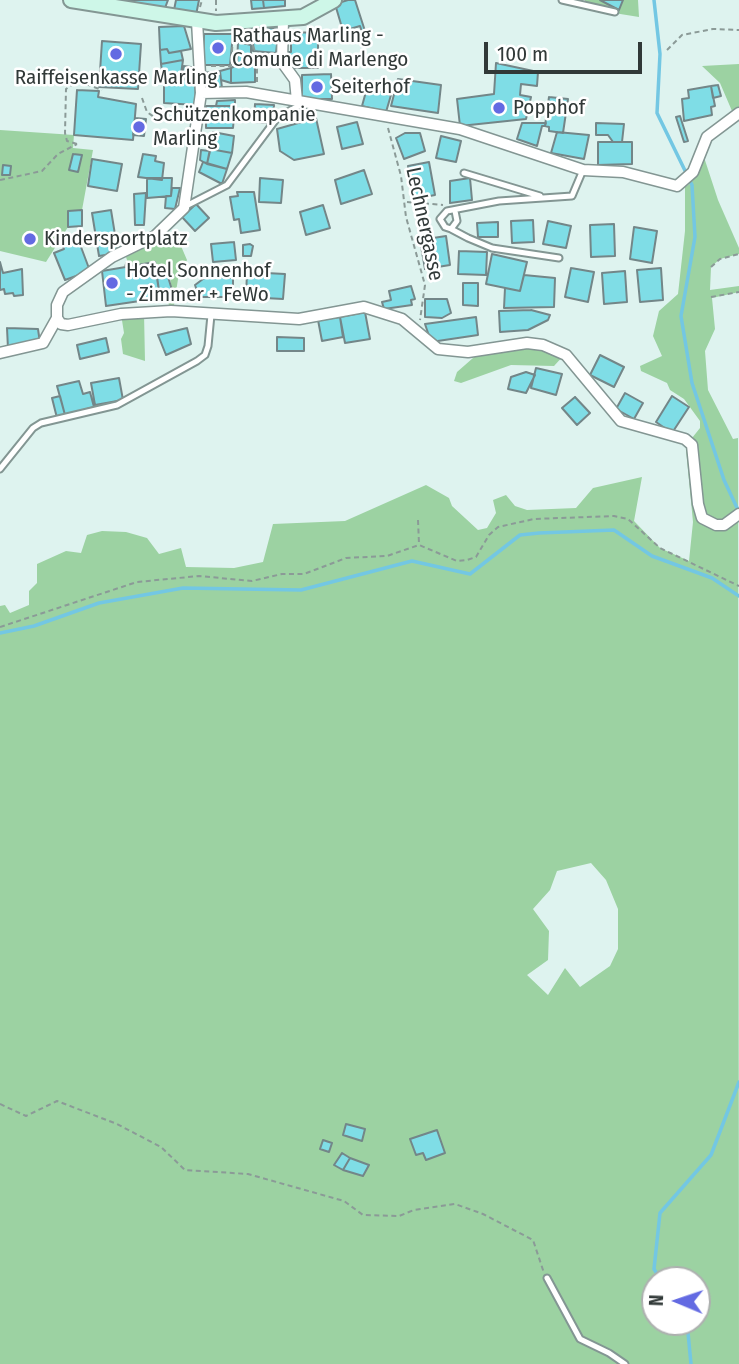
<!DOCTYPE html>
<meta charset="utf-8">
<style>
body{margin:0}
#map{position:relative;width:739px;height:1364px;overflow:hidden;background:#def3ef;font-family:"Fira Sans Condensed",sans-serif}
canvas{display:block}
.north{position:absolute;left:641px;top:1266px;width:70px;height:70px;box-sizing:border-box;background:#fff;border:2px solid #adb0af;border-radius:50%;rotate:272deg;font-size:19px;font-weight:700;line-height:28px;text-align:center;color:#313938}
.north::after{content:'';display:block;margin:auto;width:24px;height:32px;background:#636ae2;clip-path:polygon(50% 0,100% 100%,50% 72%,0 100%)}
.scale{position:absolute;left:484px;top:42px;width:158px;height:32px;box-sizing:border-box;border:4px solid #313938;border-top:0;padding-left:9px;font-size:21px;line-height:24px;white-space:nowrap;color:#313938;-webkit-text-stroke:5px #fff;paint-order:stroke}
</style>
<div id="map">
<canvas width="739" height="1364"></canvas>
<div class="north">N</div>
<div class="scale">100 m</div>
</div>
<script>
const ctx = document.querySelector('canvas').getContext('2d');
ctx.lineJoin = 'round';
function fillPath(path, color) { ctx.fillStyle = color; ctx.fill(path, 'evenodd'); }
const shape = rows => new Path2D(rows.map(r => 'M' + r).join(''));
function trace(path, color, width, dash) { ctx.strokeStyle = color; ctx.lineWidth = width; ctx.lineCap = dash ? 'butt' : 'round'; ctx.setLineDash(dash || []); ctx.stroke(path); }
function drawText(font, color, halo, rows, align = 'center') {
  ctx.font = font + ' "Fira Sans Condensed",sans-serif'; ctx.lineWidth = 5; ctx.setLineDash([]); ctx.textBaseline = 'middle'; ctx.strokeStyle = halo; ctx.fillStyle = color; for (const [text, x, y, turn = 0] of rows) {
    ctx.save(); ctx.translate(x, y); ctx.rotate((+turn || 0) * Math.PI / 180); ctx.textAlign = isNaN(turn) ? turn : align; if (halo) ctx.strokeText(text, 0, 0); ctx.fillText(text, 0, 0); ctx.restore();
  }
}
fillPath(shape([
 [585,0,638,0,639,17,583,8],
 [739,64,739,107,732,111,720,83,702,66],
 [0,130,74,135,73,148,93,150,82,210,68,211,68,227,46,262,0,251],
 [701,148,718,200,739,248,739,254,720,259,711,267,710,290,739,286,739,292,712,298,715,329,705,351,708,390,733,439,738,438,739,1364,0,1364,0,606,5,605,10,613,29,605,29,591,37,583,37,564,66,551,81,553,87,535,102,531,126,532,147,538,159,554,181,548,186,567,234,568,263,562,273,524,345,521,426,485,449,498,452,506,478,530,487,528,496,513,493,500,506,495,515,506,527,510,576,508,593,488,642,477,634,521,660,548,689,561,693,522,685,439,692,438,700,428,700,421,684,399,670,390,667,383,641,371,640,366,662,356,653,336,659,311,678,294,685,231,685,187,691,183],
 [591,863,606,880,618,909,618,949,610,966,580,987,565,968,548,995,527,975,548,960,549,931,533,909,550,890,557,871],
 [655,1280,697,1280,697,1322,655,1322],
 [168,239,181,246,187,260,178,279,174,305,169,305,167,300,167,292,172,290,170,278,156,271,154,262,129,266,126,257,151,242],
 [144,313,145,361,123,354,121,339,124,333,121,314],
 [527,343,565,354,554,366,511,365,461,383,454,381,457,372,481,351]
]), '#9cd2a2');
trace(shape([
 [654,0,660,54,657,113,692,185,695,237,681,316,692,383,724,480,739,512],
 [0,633,34,626,99,603,183,588,301,590,412,561,470,574,520,535,539,533,614,530,652,556,712,578,739,596],
 [661,1280,654,1269,660,1213,711,1155,739,1082],
 [687,1322,691,1364]
]), '#73c7e3', 3.5);
const building = shape([
 [127,0,168,0,165,8,127,4,127,0],
 [176,0,199,0,195,20,173,15,176,0],
 [251,0,263,0,264,8,252,9,251,0],
 [263,0,285,0,285,6,264,8,263,0],
 [348,0,355,0,365,31,362,32,360,26,343,31,335,4,348,0],
 [600,0,623,0,619,10,600,0],
 [184,26,191,49,169,53,167,49,160,50,159,27,184,26],
 [254,26,279,29,276,53,253,51,254,26],
 [291,32,318,33,318,68,290,68,288,52,291,52,291,32],
 [204,34,233,34,230,65,203,65,204,34],
 [102,41,141,44,138,89,99,87,102,41],
 [238,42,251,45,251,62,255,63,255,82,231,83,231,68,237,65,238,42],
 [167,49,169,53,181,51,183,60,161,64,160,50,167,49],
 [183,60,180,81,164,84,161,64,183,60],
 [496,63,538,72,537,86,521,84,520,95,531,97,526,119,460,126,457,99,494,94,496,63],
 [184,66,191,67,192,77,180,81,184,66],
 [231,68,231,83,221,80,220,71,231,68],
 [220,71,222,88,203,89,202,73,220,71],
 [331,74,332,99,302,99,302,75,331,74],
 [195,77,196,105,164,103,164,84,195,77],
 [398,79,441,85,438,113,391,106,398,79],
 [718,85,721,96,713,98,711,86,718,85],
 [711,86,715,106,711,107,712,115,684,121,682,99,689,98,688,90,711,86],
 [367,88,391,95,386,112,362,106,367,88],
 [77,90,99,91,98,97,136,104,133,140,74,135,77,90],
 [549,97,568,99,563,133,549,131,549,127,545,126,549,97],
 [235,100,235,106,216,106,217,101,235,100],
 [255,104,274,105,273,123,254,122,255,104],
 [206,106,235,106,233,128,206,128,206,106],
 [680,116,688,141,684,142,676,117,680,116],
 [135,118,146,119,144,136,133,135,135,118],
 [316,118,324,154,294,160,280,151,277,129,316,118],
 [357,122,363,144,342,149,337,127,357,122],
 [522,123,546,123,545,126,542,126,537,146,517,139,522,123],
 [596,123,624,124,622,142,613,142,608,135,596,135,596,123],
 [213,132,234,136,232,153,210,149,213,132],
 [557,132,589,135,584,159,551,153,557,132],
 [405,133,420,133,425,151,404,159,396,138,405,133],
 [441,136,461,141,456,162,436,158,441,136],
 [598,142,632,142,632,164,598,165,598,142],
 [210,149,232,153,227,169,207,164,210,149],
 [201,150,210,151,207,164,200,160,201,150],
 [73,154,82,155,78,172,69,170,73,154],
 [143,154,156,156,155,161,164,163,162,180,138,177,143,154],
 [92,159,122,164,117,191,88,186,92,159],
 [203,162,227,169,222,184,199,172,203,162],
 [429,162,435,195,414,199,408,166,429,162],
 [3,165,11,166,10,175,2,175,3,165],
 [364,170,372,194,341,204,335,180,364,170],
 [147,178,172,178,171,196,147,198,147,178],
 [260,178,283,180,281,203,259,202,260,178],
 [470,178,472,200,450,203,450,181,470,178],
 [172,188,180,188,175,209,165,208,166,196,171,196,172,188],
 [237,192,254,192,260,230,241,233,239,219,234,220,230,197,238,196,237,192],
 [146,193,144,225,135,225,134,194,146,193],
 [196,204,209,218,195,231,182,217,196,204],
 [323,205,330,228,306,235,300,212,323,205],
 [82,210,82,226,68,227,68,211,82,210],
 [111,210,118,253,99,256,92,213,111,210],
 [533,220,534,242,512,243,511,221,533,220],
 [548,221,571,226,566,248,543,244,548,221],
 [498,222,498,237,478,237,477,223,498,222],
 [614,224,615,256,591,257,590,225,614,224],
 [634,227,657,231,652,263,630,259,634,227],
 [446,236,450,265,425,269,420,240,446,236],
 [78,239,90,271,65,280,54,253,64,249,62,244,78,239],
 [234,242,236,260,213,262,211,244,234,242],
 [250,244,253,246,251,256,243,256,243,245,250,244],
 [459,251,487,252,486,275,458,274,459,251],
 [492,254,527,262,520,291,486,284,492,254],
 [0,262,3,273,22,269,23,295,14,296,13,293,5,294,4,289,0,290,0,262],
 [155,262,160,298,106,306,102,271,155,262],
 [165,267,172,290,167,292,167,300,157,302,155,299,160,298,156,271,165,267],
 [571,268,594,272,588,302,565,297,571,268],
 [661,268,663,300,640,302,637,270,661,268],
 [625,271,627,302,604,304,602,273,625,271],
 [247,272,285,274,283,299,246,297,247,272],
 [524,275,555,278,554,307,504,308,505,288,520,291,524,275],
 [207,276,233,278,233,292,228,292,228,297,199,297,195,285,207,276],
 [463,283,478,283,478,306,463,305,463,283],
 [411,286,415,299,411,300,412,305,384,309,382,302,391,300,389,291,411,286],
 [425,299,447,299,451,313,442,318,425,317,425,299],
 [531,310,550,315,548,320,528,330,500,332,499,311,531,310],
 [365,312,370,339,345,343,340,317,365,312],
 [340,317,343,337,322,341,318,320,340,317],
 [476,317,478,335,431,342,425,324,476,317],
 [7,328,38,329,40,343,8,349,7,328],
 [187,328,191,344,166,355,158,335,187,328],
 [277,337,304,338,304,351,277,351,277,337],
 [106,338,109,352,80,359,77,345,106,338],
 [600,355,624,367,614,387,590,375,600,355],
 [536,368,562,374,556,395,531,388,536,368],
 [526,372,535,375,526,393,508,389,511,377,526,372],
 [119,378,123,400,95,405,91,383,119,378],
 [79,381,83,394,90,392,94,407,65,415,57,386,79,381],
 [625,393,643,403,634,419,616,409,625,393],
 [60,396,65,415,57,418,52,398,60,396],
 [672,396,689,407,672,433,656,422,672,396],
 [575,397,590,413,577,425,562,408,575,397],
 [346,1124,365,1129,362,1141,343,1135,346,1124],
 [437,1130,445,1153,426,1160,423,1153,416,1155,410,1139,437,1130],
 [323,1140,332,1143,329,1152,320,1149,323,1140],
 [342,1153,350,1158,343,1170,334,1165,342,1153],
 [350,1158,369,1165,363,1176,343,1170,350,1158]
]);
fillPath(building, '#7fdde6');
trace(building, '#738688', 2);
const lane = shape([
 [562,0,615,12],
 [464,173,540,196],
 [186,206,227,185,277,118,302,104],
 [455,211,457,221,451,229,468,238,492,248,559,258],
 [451,229,445,227,440,219,447,211,499,201,572,196,583,170],
 [0,469,33,428,41,423,117,405,197,361,205,355,208,346,211,315],
 [547,1278,580,1339,609,1353,625,1364]
]);
const street = shape([
 [283,20,282,62,295,80,297,101],
 [201,93,246,92,460,129,583,170,623,172,677,186,693,172,707,137,739,113],
 [57,318,61,324,68,325,121,314,171,311,299,319,364,307,402,319,438,349,468,352,527,343,543,345,566,355,621,421,685,439,692,445,698,504,702,518,716,525,724,525,739,514],
 [0,353,43,343,57,318,57,305,63,292,112,257,155,236,184,208,201,93,197,21]
]);
const secondary = shape([
 [71,0,216,23,303,17,334,0]
]);
trace(lane, '#839693', 9);
trace(street, '#839693', 13);
trace(secondary, '#839693', 18);
trace(shape([
 [216,0,216,11],
 [200,7,202,0],
 [233,34,251,39,257,58],
 [667,50,682,35,713,29,739,30],
 [211,66,231,66,233,36],
 [73,73,86,84,102,90],
 [257,82,257,58,270,60],
 [142,98,147,112,161,122],
 [388,128,401,176,406,217,425,285,420,320],
 [77,144,67,141,65,133,66,89,80,79],
 [0,180,42,171,58,154,77,144],
 [407,202,443,205],
 [125,267,127,260],
 [711,267,720,259,739,254],
 [711,297,739,292],
 [418,520,419,544],
 [0,627,137,582,199,576,252,581,282,574,304,574,346,558,387,556,419,545,457,561,467,560,476,557,489,535,498,527,534,519,614,516,628,519,660,548,739,586],
 [0,1104,26,1116,57,1101,117,1124,161,1147,185,1170,248,1174,344,1201,363,1215,399,1216,414,1210,455,1204,483,1214,533,1240,544,1273]
]), '#8b9a97', 2, [5, 3.5]);
trace(lane, '#fff', 5);
trace(street, '#fff', 10);
trace(secondary, '#cef7e8', 14);
for (const [x, y, r, color] of [
 [218,48,7,"#636ae2"],
 [116,54,7,"#636ae2"],
 [317,87,7,"#636ae2"],
 [499,108,7,"#636ae2"],
 [139,127,7,"#636ae2"],
 [30,239,7,"#636ae2"],
 [112,283,7,"#636ae2"]
]) { const dot = new Path2D(); dot.arc(x, y, r, 0, 2 * Math.PI); ctx.fillStyle = color; ctx.fill(dot); trace(dot, '#fff', 2.5); }
drawText('21px', '#313938', '#fff', [
 ["Rathaus Marling -",232,36],
 ["Comune di Marlengo",232,60],
 ["Raiffeisenkasse Marling",116,78,"center"],
 ["Seiterhof",331,87],
 ["Popphof",513,108],
 ["Schützenkompanie",153,115],
 ["Marling",153,139],
 ["Kindersportplatz",44,239],
 ["Hotel Sonnenhof",126,271],
 ["- Zimmer + FeWo",126,295]
], 'left');
drawText('21px', '#313938', '#fff', [
 ["Lechnergasse",424,224,78]
]);
</script>
